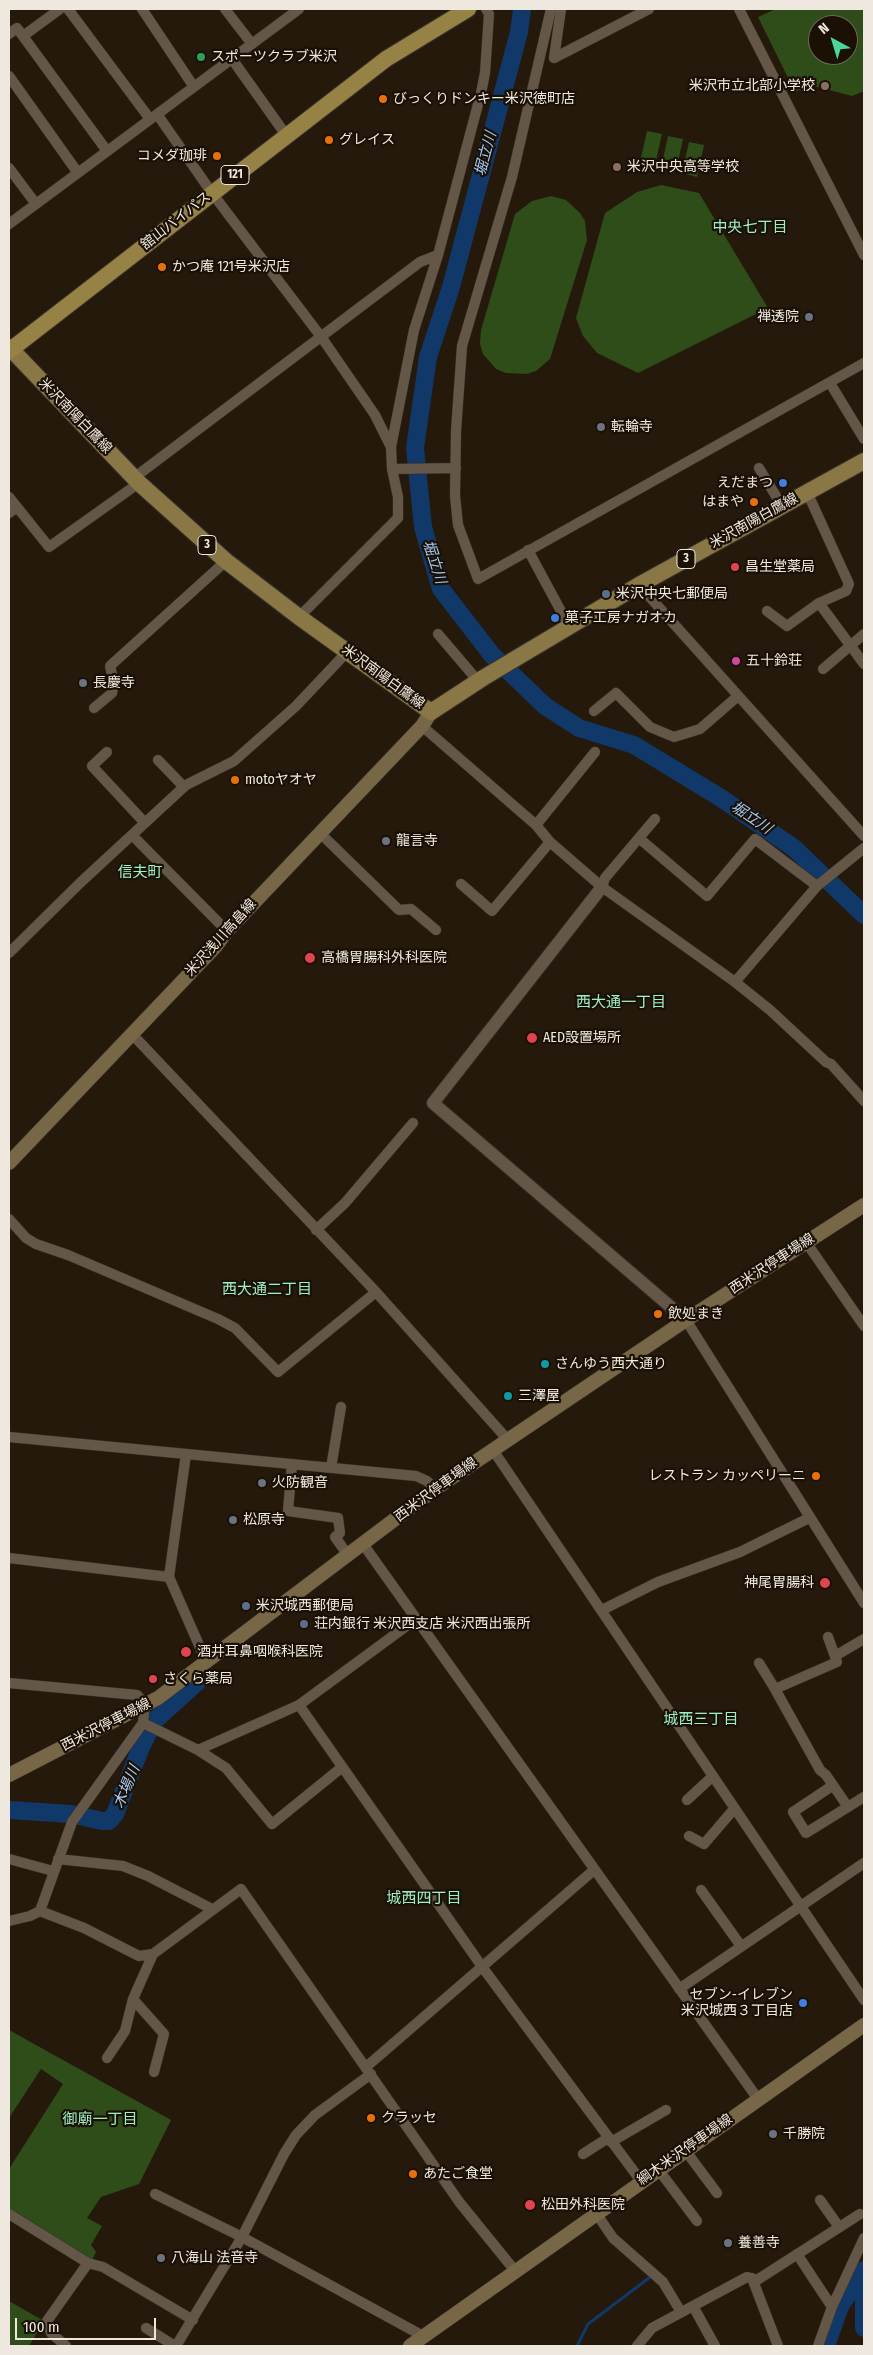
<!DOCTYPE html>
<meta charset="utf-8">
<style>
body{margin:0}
#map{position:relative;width:873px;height:2355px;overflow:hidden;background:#24190b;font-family:"Fira Sans Condensed",sans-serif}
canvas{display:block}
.frame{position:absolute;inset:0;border:10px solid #efe8df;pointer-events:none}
.north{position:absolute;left:808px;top:15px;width:50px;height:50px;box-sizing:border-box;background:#1a1004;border:1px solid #6f665c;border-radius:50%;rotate:321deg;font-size:14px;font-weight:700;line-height:20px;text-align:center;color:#efe8df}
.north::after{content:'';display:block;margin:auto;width:18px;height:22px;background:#4bd49b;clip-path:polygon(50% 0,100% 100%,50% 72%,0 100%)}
.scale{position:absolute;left:15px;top:2318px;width:141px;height:22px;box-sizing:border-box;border:2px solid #efe8df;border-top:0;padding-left:6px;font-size:15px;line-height:18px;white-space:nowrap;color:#efe8df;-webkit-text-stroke:4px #1a1004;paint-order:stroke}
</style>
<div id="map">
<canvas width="873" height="2355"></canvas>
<div class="frame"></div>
<div class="north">N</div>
<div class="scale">100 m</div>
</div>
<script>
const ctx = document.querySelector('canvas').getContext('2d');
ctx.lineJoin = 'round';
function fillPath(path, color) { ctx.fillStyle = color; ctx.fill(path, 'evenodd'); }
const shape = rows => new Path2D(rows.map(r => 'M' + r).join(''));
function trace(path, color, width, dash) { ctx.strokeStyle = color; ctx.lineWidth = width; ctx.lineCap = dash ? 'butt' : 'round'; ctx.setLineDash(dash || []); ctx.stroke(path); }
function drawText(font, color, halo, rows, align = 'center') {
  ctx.font = font + ' "Fira Sans Condensed","Noto Sans JP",sans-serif'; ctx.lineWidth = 4.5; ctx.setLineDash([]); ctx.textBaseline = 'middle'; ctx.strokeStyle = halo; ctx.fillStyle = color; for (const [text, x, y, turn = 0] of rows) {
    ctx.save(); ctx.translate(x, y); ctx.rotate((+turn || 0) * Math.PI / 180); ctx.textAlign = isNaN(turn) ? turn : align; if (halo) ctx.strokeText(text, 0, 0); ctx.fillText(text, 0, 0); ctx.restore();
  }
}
fillPath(shape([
 [776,9,864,9,864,91,852,96,810,85,795,92,758,17],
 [818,25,848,25,848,55,818,55],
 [647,131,662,134,655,165,640,162],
 [668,136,683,139,676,171,661,168],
 [689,142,704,145,697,177,682,173],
 [661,185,699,193,768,308,638,373,597,353,583,336,576,318,605,213,637,192],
 [551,196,566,200,580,213,585,221,587,240,550,359,536,371,527,374,506,373,496,369,483,354,480,344,481,330,515,214,532,201],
 [9,2030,171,2120,139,2184,101,2197,87,2218,102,2226,91,2245,96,2252,91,2262,9,2211,9,2169,63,2084,41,2069,9,2118],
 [9,2301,44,2321,29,2346,9,2346]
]), '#2e4d19');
trace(shape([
 [577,2346,588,2324,649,2278]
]), '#103869', 3);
trace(shape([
 [522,9,519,32,451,287,428,357,415,448,423,527,441,589,492,655,545,706,579,728,634,745,721,798,794,848,864,915],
 [9,1810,71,1814,102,1821,109,1821,115,1814,141,1747,154,1721,205,1675],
 [864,2273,864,2328],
 [826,2346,840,2306,864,2270]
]), '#103869', 18);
const minor = shape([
 [68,9,150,119],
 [142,9,194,87],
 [225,9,252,44],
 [551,9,512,177,462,346,456,431,455,496,458,525,478,579,864,363],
 [739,9,864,255],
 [9,34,17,28,107,151],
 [23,36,60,9],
 [554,58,649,9],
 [554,58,561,9],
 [232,59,286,135],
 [9,76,78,173],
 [157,114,212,193,322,338,375,415,391,447],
 [9,168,36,204],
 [9,224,299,9],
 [830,383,864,439],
 [759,468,782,506],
 [392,469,456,468],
 [135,477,420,262,438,255],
 [9,497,49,547,139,483],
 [9,513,17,507],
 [528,550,569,626],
 [639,585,864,836],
 [819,603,864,664],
 [767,611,787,626,819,603,846,591,849,584,807,492],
 [299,617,398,518,398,497,392,469,391,447,414,330,438,255,481,93,485,73,489,14,486,9],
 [438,634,478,681],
 [823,669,864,634],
 [94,708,112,693,114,683,110,666,226,561],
 [594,711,616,693,650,727,674,737,700,729,738,696],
 [422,726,536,825,550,842,602,887,735,982,770,1010,826,1062,831,1064,864,1101],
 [107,752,92,766,145,823],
 [158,760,184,787],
 [536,825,595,752],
 [320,833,399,910,411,909,436,930],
 [132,835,227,931],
 [640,839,707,896,755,839,817,886],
 [461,884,492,911,550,842],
 [602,887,605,878,655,819],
 [9,953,81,882,186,785,234,761,296,706,347,652],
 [735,982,817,886,864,848],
 [132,1034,376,1292,508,1440],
 [9,1219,26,1238,36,1244,68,1255,218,1319,235,1328,278,1372,376,1292],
 [316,1230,345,1203,413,1123],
 [806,1242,864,1326],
 [686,1320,864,1603],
 [9,1437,416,1476,427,1481,435,1489],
 [493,1450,864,2000],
 [186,1454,169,1577,206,1661],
 [292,1464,288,1511,338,1518,340,1533,335,1537,348,1555],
 [331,1468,341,1407],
 [363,1544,758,2099],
 [9,1558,169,1577],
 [602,1610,658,1582,740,1552,809,1518],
 [828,1637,837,1662,775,1689,820,1770,826,1775,848,1807],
 [835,1656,864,1639],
 [759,1663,775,1689],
 [9,1683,137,1695,145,1704,143,1723,72,1822,40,1911,30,1916,9,1921],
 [299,1705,483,1968,641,2181],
 [143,1723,198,1750,226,1768,272,1824,341,1768],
 [198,1750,299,1705,416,1619],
 [832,1786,793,1812,806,1833,864,1797],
 [687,1800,713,1776],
 [689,1836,704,1844,734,1809],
 [9,1859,53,1871],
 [58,1859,123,1866,148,1876,212,1909],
 [701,1890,741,1946],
 [40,1911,84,1928,139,1956,153,1954,241,1889,460,2203,516,2272],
 [153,1954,133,1999,164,2034,154,2072],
 [679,1989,864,1863],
 [107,2058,125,2031,133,1999],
 [366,2067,594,1870],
 [611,2142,666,2110],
 [685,2150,717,2193],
 [583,2154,608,2138],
 [658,2169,697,2221],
 [155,2194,242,2237,423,2336],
 [820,2200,839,2227],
 [596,2213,613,2238,663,2282,681,2312],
 [9,2214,88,2263,47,2321,51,2333,66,2346],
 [797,2254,832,2307],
 [88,2263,103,2267,193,2320],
 [752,2278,778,2346],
 [693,2306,715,2346],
 [146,2328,175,2346],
 [176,2346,242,2237,284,2154,296,2135,315,2115,371,2074],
 [637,2346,652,2328,747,2277,757,2280,860,2214],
 [818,2346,832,2307,864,2238]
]);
const tertiary = shape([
 [602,887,433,1103,686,1320]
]);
const secondary = shape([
 [9,1163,215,947,227,931,422,726,431,712],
 [9,1775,158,1698,435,1489,686,1320,864,1205],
 [410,2346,864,2025]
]);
const primary = shape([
 [9,347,139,483,226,561,299,617,431,712,483,678,639,585,864,461]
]);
const trunk = shape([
 [9,351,386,59,468,9]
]);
trace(minor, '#3a322d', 11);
trace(tertiary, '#3a322d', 14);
trace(secondary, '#3a322d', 15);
trace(primary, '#3a322d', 18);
trace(trunk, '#3a322d', 18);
trace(minor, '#645747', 10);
trace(tertiary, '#645747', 12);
trace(secondary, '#776746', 14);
trace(primary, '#897745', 16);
trace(trunk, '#968244', 16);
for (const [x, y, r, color] of [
 [201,57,5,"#2e9e5b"],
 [825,86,5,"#8d6e63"],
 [383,99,5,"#e8710a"],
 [329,140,5,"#e8710a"],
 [217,156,5,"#e8710a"],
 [617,167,5,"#8d6e63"],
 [162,267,5,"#e8710a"],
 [809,317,5,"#6b7280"],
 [601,427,5,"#6b7280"],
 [783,483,5,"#3f7fe0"],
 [754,502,5,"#e8710a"],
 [735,567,5,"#e0444e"],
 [606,594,5,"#5c6f8a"],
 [555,618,5,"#3f7fe0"],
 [736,661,5,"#d1479c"],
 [83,683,5,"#6b7280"],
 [235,780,5,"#e8710a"],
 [386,841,5,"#6b7280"],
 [310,958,6,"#e0444e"],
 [532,1038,6,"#e0444e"],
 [658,1314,5,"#e8710a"],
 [545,1364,5,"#0f9aa8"],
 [508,1396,5,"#0f9aa8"],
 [816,1476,5,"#e8710a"],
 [262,1483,5,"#6b7280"],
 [233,1520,5,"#6b7280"],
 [825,1583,6,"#e0444e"],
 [246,1606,5,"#5c6f8a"],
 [304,1624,5,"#5c6f8a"],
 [186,1652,6,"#e0444e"],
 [153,1679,5,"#e0444e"],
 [803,2003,5,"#3f7fe0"],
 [371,2118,5,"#e8710a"],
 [773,2134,5,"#6b7280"],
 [413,2174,5,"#e8710a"],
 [530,2205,6,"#e0444e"],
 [728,2243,5,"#6b7280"],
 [161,2258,5,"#6b7280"]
]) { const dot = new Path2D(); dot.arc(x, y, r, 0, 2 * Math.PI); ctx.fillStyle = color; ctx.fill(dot); trace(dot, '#1a1004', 2); }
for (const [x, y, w] of [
 [235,175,28],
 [207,545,18],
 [686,559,18]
]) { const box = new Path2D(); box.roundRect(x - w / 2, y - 9.5, w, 19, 4); ctx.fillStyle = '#1a1004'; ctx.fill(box); trace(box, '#efe8df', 1); }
drawText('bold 12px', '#efe8df', null, [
 ["121",235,175],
 ["3",207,545],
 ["3",686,559]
]);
drawText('14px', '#efe8df', '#1a1004', [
 ["スポーツクラブ米沢",211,57],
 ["米沢市立北部小学校",815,86,"right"],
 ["びっくりドンキー米沢徳町店",393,99],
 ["グレイス",339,140],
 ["コメダ珈琲",207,156,"right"],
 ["米沢中央高等学校",627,167],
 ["かつ庵 121号米沢店",172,267],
 ["禅透院",799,317,"right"],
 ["転輪寺",611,427],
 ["えだまつ",773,483,"right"],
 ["はまや",744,502,"right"],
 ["昌生堂薬局",745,567],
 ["米沢中央七郵便局",616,594],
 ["菓子工房ナガオカ",565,618],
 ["五十鈴荘",746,661],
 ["長慶寺",93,683],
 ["motoヤオヤ",245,780],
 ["龍言寺",396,841],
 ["高橋胃腸科外科医院",321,958],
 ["AED設置場所",543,1038],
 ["飲処まき",668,1314],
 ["さんゆう西大通り",555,1364],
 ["三澤屋",518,1396],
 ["レストラン カッペリーニ",806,1476,"right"],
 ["火防観音",272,1483],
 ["松原寺",243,1520],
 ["神尾胃腸科",814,1583,"right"],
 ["米沢城西郵便局",256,1606],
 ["荘内銀行 米沢西支店 米沢西出張所",314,1624],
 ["酒井耳鼻咽喉科医院",197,1652],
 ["さくら薬局",163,1679],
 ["セブン-イレブン",793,1995,"right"],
 ["米沢城西３丁目店",793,2011,"right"],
 ["クラッセ",381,2118],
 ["千勝院",783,2134],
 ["あたご食堂",423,2174],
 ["松田外科医院",541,2205],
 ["養善寺",738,2243],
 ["八海山 法音寺",171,2258]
], 'left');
drawText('14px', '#efe8df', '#1a1004', [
 ["舘山バイパス",176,221,-38],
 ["米沢南陽白鷹線",75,416,46],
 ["米沢南陽白鷹線",754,521,-29],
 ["米沢南陽白鷹線",383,677,36],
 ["米沢浅川高畠線",221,938,-48],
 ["西米沢停車場線",772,1264,-33],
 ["西米沢停車場線",436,1490,-36],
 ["西米沢停車場線",106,1725,-27],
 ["綱木米沢停車場線",685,2150,-35]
]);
drawText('italic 15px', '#a6c9f7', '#1a1004', [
 ["堀立川",486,154,-75],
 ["堀立川",434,562,72],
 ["堀立川",751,818,34],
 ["木場川",127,1787,-67]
]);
drawText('15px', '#9cf0c7', '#1a1004', [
 ["中央七丁目",750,228],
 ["信夫町",140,873],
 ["西大通一丁目",621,1003],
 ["西大通二丁目",267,1290],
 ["城西三丁目",701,1720],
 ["城西四丁目",424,1899],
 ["御廟一丁目",100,2120]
]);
</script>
